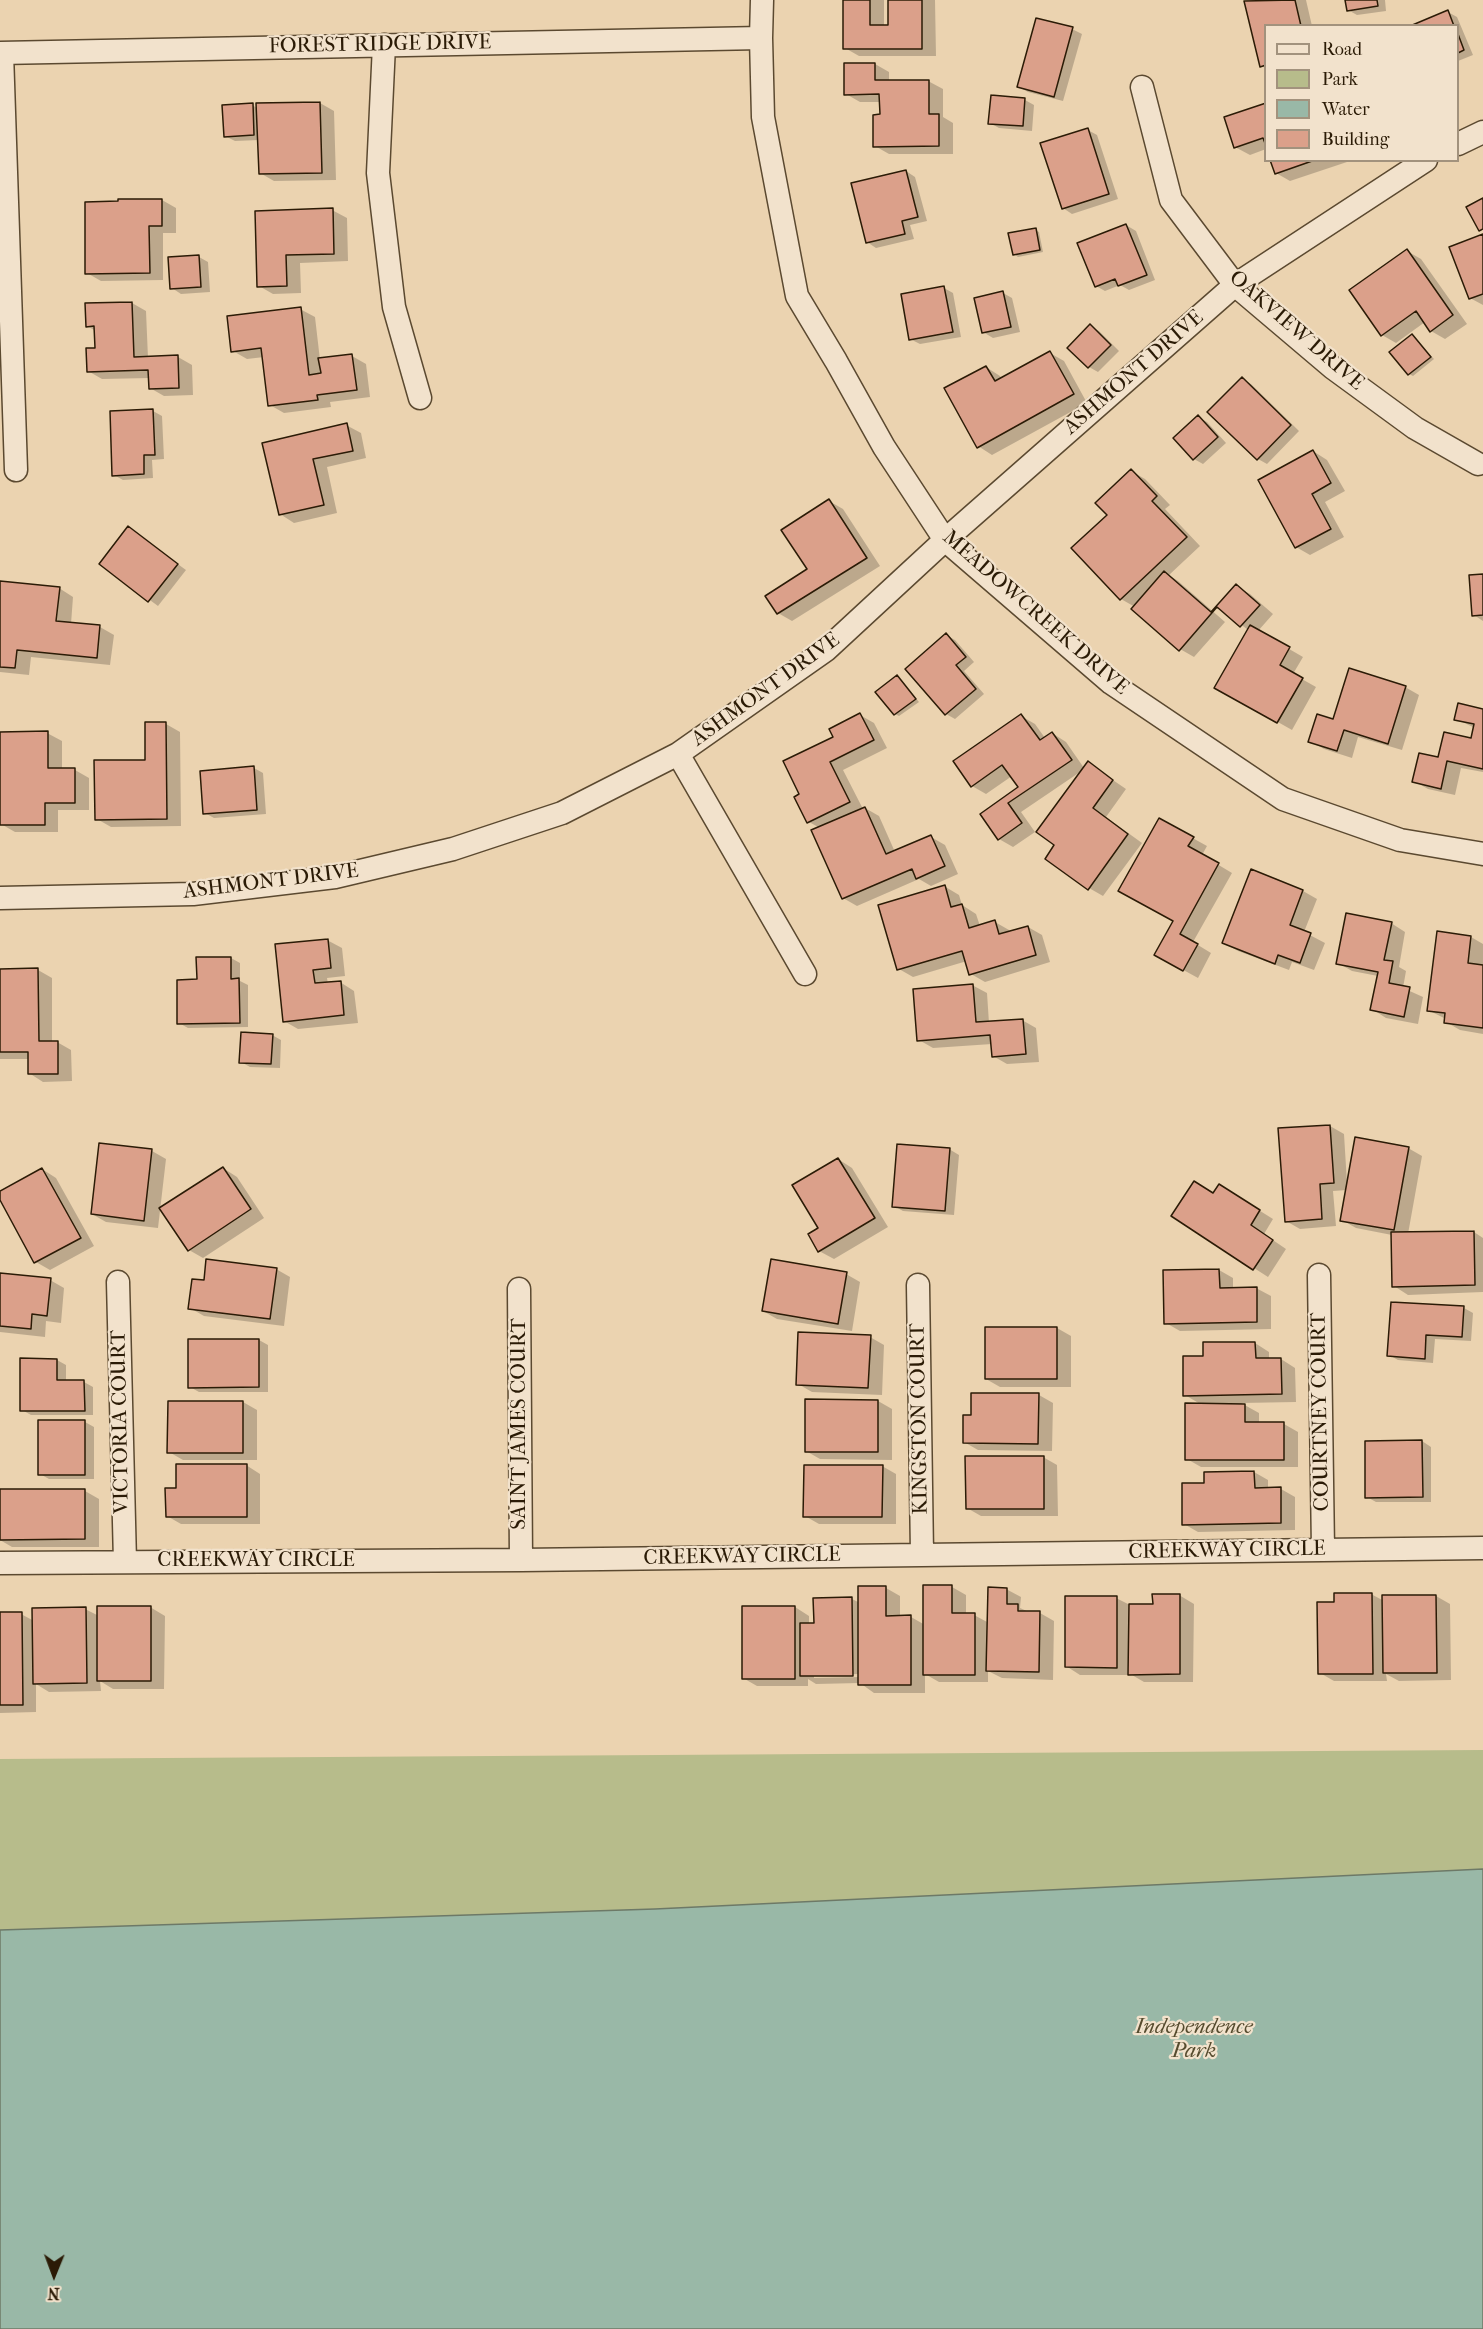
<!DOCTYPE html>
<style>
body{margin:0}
#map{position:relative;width:1483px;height:2329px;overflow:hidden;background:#ebd3b0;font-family:"IM FELL French Canon",serif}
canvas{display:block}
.legend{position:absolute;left:1264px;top:24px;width:195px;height:138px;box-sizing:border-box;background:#f2e2cc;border:2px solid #a2927d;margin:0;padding:8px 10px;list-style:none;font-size:18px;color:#2b1b06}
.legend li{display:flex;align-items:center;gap:12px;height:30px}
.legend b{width:30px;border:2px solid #a2927d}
.north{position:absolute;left:24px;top:2245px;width:60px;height:60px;-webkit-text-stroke:4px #f2e2cc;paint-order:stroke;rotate:181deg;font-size:16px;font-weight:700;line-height:24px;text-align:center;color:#2b1b06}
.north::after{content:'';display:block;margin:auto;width:21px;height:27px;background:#2b1b06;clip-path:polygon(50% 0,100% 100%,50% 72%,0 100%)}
</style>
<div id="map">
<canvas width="1483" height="2329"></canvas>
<ul class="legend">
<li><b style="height:8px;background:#f2e2cc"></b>Road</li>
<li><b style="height:16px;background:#b7bc8b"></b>Park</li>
<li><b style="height:16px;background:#99b8a7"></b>Water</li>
<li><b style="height:16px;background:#dba08a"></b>Building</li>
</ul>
<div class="north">N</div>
</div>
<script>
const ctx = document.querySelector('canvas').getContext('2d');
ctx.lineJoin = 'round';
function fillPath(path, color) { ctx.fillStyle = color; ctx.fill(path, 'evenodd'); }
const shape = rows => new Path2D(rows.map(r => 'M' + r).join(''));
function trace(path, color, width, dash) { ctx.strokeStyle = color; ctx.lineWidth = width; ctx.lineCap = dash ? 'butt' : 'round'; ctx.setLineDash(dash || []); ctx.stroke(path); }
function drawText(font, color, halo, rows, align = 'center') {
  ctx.font = font + ' "IM FELL French Canon",serif'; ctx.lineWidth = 4.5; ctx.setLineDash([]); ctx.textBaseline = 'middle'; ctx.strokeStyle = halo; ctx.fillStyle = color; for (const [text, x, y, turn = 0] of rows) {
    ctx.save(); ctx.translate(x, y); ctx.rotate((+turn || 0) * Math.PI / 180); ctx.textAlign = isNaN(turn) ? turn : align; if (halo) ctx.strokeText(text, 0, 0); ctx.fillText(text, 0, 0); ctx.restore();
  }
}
fillPath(shape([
 [1483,1750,1483,2329,0,2329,0,1759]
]), '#b7bc8b');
const water = shape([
 [1483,1869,1483,2329,0,2329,0,1930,655,1909,1483,1869]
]);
fillPath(water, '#99b8a7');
trace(water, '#6d7967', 1.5);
fillPath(shape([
 [844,0,884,0,884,26,890,26,889,0,935,0,936,56,859,56,845,48],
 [1253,0,1306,0,1312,26,1266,26,1266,68,1261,66,1245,2],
 [1347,0,1385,0,1386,11,1357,15,1348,10],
 [1448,12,1457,17,1473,55,1458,61,1458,26,1414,26],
 [1072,29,1082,34,1063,101,1028,92,1019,87],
 [875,64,889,72,889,81,928,81,943,89,943,117,953,123,953,154,889,154,875,146,881,116,881,102,860,102,846,94],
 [1025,100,1034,105,1032,131,999,128,990,123],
 [320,103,334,111,336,180,274,181,260,173,259,140,235,141,225,136,252,105,257,108],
 [1266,104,1266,149,1250,155,1235,147],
 [1088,130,1097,135,1118,199,1072,214,1063,208],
 [1272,160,1347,160,1347,162,1290,181,1276,173],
 [906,171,915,177,927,221,910,225,914,239,876,248,867,242],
 [162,200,176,208,176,233,163,233,163,280,101,281,87,273],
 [332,210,347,218,348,261,300,263,301,293,273,294,259,286,257,212],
 [1126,225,1136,231,1155,280,1129,290,1120,285,1105,291,1096,286],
 [1035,230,1039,232,1043,252,1018,257,1014,254],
 [1483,235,1483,305,1470,298],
 [1407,251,1421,259,1467,324,1445,339,1431,331,1425,322,1396,343,1382,335],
 [199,257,208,262,210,292,181,294,172,288],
 [944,288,953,293,961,337,920,344,910,339],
 [1003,293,1012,298,1020,332,993,338,983,332],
 [132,303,146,311,148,358,178,357,192,365,193,395,164,396,150,388,150,378,102,379,88,371,97,349,96,331,87,326],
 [300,309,315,317,320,360,352,356,366,364,370,397,330,402,331,407,284,413,270,405,264,357,247,359,233,351],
 [1090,326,1099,331,1119,351,1098,372,1089,367,1069,348],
 [1412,336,1434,359,1413,376,1409,374],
 [1050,353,1064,361,1087,403,992,455,978,446,986,367,1000,376,1002,379],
 [1242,379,1251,384,1299,431,1267,464,1258,459],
 [153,411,162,416,164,459,152,460,153,478,123,480,114,475],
 [1198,417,1207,422,1226,443,1203,464,1194,459],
 [346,425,361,433,366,458,327,467,337,513,294,523,280,514,264,444],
 [1313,451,1327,460,1345,491,1325,502,1344,537,1310,555,1296,547],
 [1131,471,1145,479,1170,505,1165,509,1200,546,1169,575,1178,581,1225,622,1194,657,1180,649,1135,607,1121,599,1109,515],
 [829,501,843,509,880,566,792,621,778,613,809,569],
 [128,528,186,570,158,606,101,564],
 [1483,575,1483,621,1474,615],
 [0,582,59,588,73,597,71,624,100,627,114,635,110,665,31,657,29,675,0,672],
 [1236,586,1250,594,1273,614,1258,631,1303,657,1293,674,1316,687,1292,730,1216,687,1248,630,1218,606],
 [946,635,955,640,974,662,964,671,984,694,955,719,946,714],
 [897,676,919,702,899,716,895,714],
 [1405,687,1419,695,1402,750,1358,737,1352,758,1324,749,1310,741],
 [1483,711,1483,772,1461,768,1455,795,1428,789,1414,781,1439,759,1472,740,1475,728,1456,719],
 [860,715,874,723,887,748,843,770,863,809,865,808,879,816,895,852,931,837,945,845,958,874,931,886,919,879,857,906,843,898,820,828,809,822,801,795,835,737],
 [1021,716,1035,724,1045,738,1052,733,1066,742,1084,768,1088,763,1126,789,1106,817,1142,843,1103,896,1089,888,1056,845,1083,770,1021,812,1035,832,1013,847,999,839,982,814,1020,788,1012,776,986,794,972,786],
 [166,724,180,732,181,826,111,827,97,819,147,761],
 [47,733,62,741,62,770,75,770,89,778,89,810,58,810,58,832,15,832,1,824],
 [254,768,263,773,266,814,214,818,205,813],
 [1160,820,1207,846,1202,855,1232,873,1193,942,1211,953,1198,978,1156,955,1175,921],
 [1251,871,1303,891,1317,899,1304,932,1325,943,1314,970,1292,962,1289,970,1238,951,1224,943],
 [944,886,959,895,962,905,976,914,980,926,995,922,1009,930,1009,933,1028,927,1042,935,1050,962,985,982,971,974,967,961,913,977,899,969],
 [1391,923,1405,932,1399,967,1406,971,1403,988,1423,997,1418,1024,1386,1018,1372,1009,1378,976,1352,971,1338,963],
 [1471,937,1483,944,1483,1034,1460,1030,1446,1022,1446,1019,1428,1010],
 [327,940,342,948,345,976,327,978,328,984,340,982,354,991,358,1023,298,1029,284,1021],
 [231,958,240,963,240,981,248,985,248,1027,188,1028,179,1023,198,981],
 [0,970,38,970,52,978,52,1042,57,1042,71,1050,72,1081,43,1082,29,1073,29,1059,0,1059],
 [972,985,987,993,989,1023,1022,1020,1036,1028,1039,1062,1007,1064,993,1056,992,1044,933,1048,919,1040],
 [272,1035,281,1040,280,1068,250,1067,241,1062],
 [1330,1126,1344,1134,1347,1183,1408,1148,1422,1156,1408,1234,1474,1232,1483,1238,1483,1292,1408,1295,1394,1286,1392,1235,1356,1228,1342,1220,1347,1190,1333,1191,1336,1226,1300,1229,1286,1221],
 [100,1145,152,1151,166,1159,158,1228,106,1222,92,1214],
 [949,1149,959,1155,954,1215,903,1211,894,1206],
 [838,1159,852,1168,888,1227,834,1259,819,1251,820,1229],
 [223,1168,237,1177,264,1218,203,1258,189,1250],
 [42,1169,56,1178,94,1246,50,1270,36,1262,0,1197,0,1193],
 [1213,1194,1233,1194,1273,1219,1264,1234,1286,1249,1268,1277,1173,1216],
 [276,1269,290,1277,284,1326,204,1316,190,1308,205,1282],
 [1219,1270,1233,1278,1233,1289,1256,1288,1271,1296,1271,1329,1180,1331,1166,1323],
 [0,1274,50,1280,64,1288,61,1323,46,1321,45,1337,0,1332],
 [846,1274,860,1282,852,1331,777,1319,763,1311],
 [1392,1303,1464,1308,1473,1313,1471,1341,1435,1339,1433,1363,1398,1360,1389,1355],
 [1057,1328,1071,1336,1071,1387,1000,1387,986,1379],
 [870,1337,884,1345,882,1395,812,1392,798,1384],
 [259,1340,268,1345,268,1392,199,1392,190,1387],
 [1255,1343,1269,1352,1269,1360,1281,1359,1295,1368,1296,1402,1241,1403,1259,1413,1259,1423,1284,1424,1298,1432,1298,1467,1201,1467,1187,1459,1202,1405,1185,1395,1205,1357],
 [57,1360,66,1365,66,1382,84,1382,93,1387,93,1415,31,1415,22,1410],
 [1039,1395,1053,1403,1052,1451,978,1450,964,1442,972,1417],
 [878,1401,892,1409,892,1460,820,1459,806,1451],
 [243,1402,257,1410,257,1460,183,1460,169,1452],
 [85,1422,94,1427,94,1479,49,1479,40,1474],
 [1422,1441,1431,1447,1431,1502,1376,1502,1367,1497],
 [1043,1457,1057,1465,1058,1516,981,1516,967,1508],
 [246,1465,260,1474,260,1524,181,1524,167,1516,178,1490],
 [882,1466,896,1474,896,1524,819,1524,805,1516],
 [1254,1472,1268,1480,1268,1489,1281,1489,1295,1497,1295,1530,1198,1532,1184,1524,1206,1484],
 [0,1491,85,1491,99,1499,99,1547,12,1547,0,1540],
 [925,1587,952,1587,966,1595,966,1615,974,1615,989,1623,1006,1589,1021,1597,1020,1608,1029,1612,1040,1613,1054,1621,1053,1680,1002,1678,988,1671,988,1682,939,1682,925,1674,925,1693,874,1693,860,1683,816,1684,808,1679,808,1686,757,1686,743,1678,795,1607,809,1616,809,1624,815,1624,815,1599,852,1599,860,1603,886,1588,900,1596,900,1617,911,1617,925,1625],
 [861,1674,861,1677,814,1678,814,1675],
 [1371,1594,1384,1601,1384,1597,1436,1596,1450,1604,1451,1680,1399,1681,1386,1674,1387,1681,1334,1681,1320,1673,1335,1604],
 [1179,1595,1194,1604,1193,1682,1144,1682,1132,1675,1080,1675,1066,1666,1116,1598,1130,1605,1154,1605],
 [150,1607,165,1616,164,1689,113,1689,100,1681,101,1691,49,1692,36,1684,36,1712,0,1713,0,1614,21,1614,34,1621,85,1609,99,1616]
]), '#0003');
const building = shape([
 [843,0,870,0,870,25,888,25,888,0,922,0,922,49,843,49,843,0],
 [1295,0,1301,26,1266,26,1266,65,1260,67,1244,1,1295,0],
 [1345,0,1377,0,1378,6,1347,11,1345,0],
 [1448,10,1454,26,1410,26,1448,10],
 [1036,18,1073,27,1054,97,1017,87,1036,18],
 [1458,34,1464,50,1458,53,1458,34],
 [844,63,875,63,875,80,929,80,929,114,939,114,939,146,873,147,873,115,880,114,879,94,844,95,844,63],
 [991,95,1025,98,1023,126,988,124,991,95],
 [320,102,322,173,259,174,256,103,320,102],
 [253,103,254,135,224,137,222,105,253,103],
 [1266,103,1266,146,1263,138,1234,148,1224,117,1266,103],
 [1088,128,1109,194,1062,209,1040,143,1088,128],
 [1270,160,1315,160,1275,174,1270,160],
 [906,170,918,217,902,221,905,234,866,243,851,183,906,170],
 [1483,198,1483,229,1479,231,1466,207,1483,198],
 [118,199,162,199,162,226,149,226,150,273,85,274,85,202,118,201,118,199],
 [333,208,334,254,286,255,287,286,257,287,255,211,333,208],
 [1126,224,1147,275,1118,286,1115,279,1095,287,1077,243,1126,224],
 [1036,228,1040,250,1013,255,1008,233,1036,228],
 [1483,234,1483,294,1469,299,1449,247,1483,234],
 [1407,249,1453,315,1430,332,1416,311,1381,336,1349,290,1407,249],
 [199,255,201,287,170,289,168,257,199,255],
 [944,286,953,332,909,340,901,294,944,286],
 [1003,291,1011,327,982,333,974,298,1003,291],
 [132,302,134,357,178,355,179,388,149,389,148,370,87,372,86,348,95,348,94,326,86,327,85,303,132,302],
 [301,307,309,375,321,373,318,358,352,354,357,390,317,395,318,400,268,406,261,348,231,352,227,316,301,307],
 [1090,324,1111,345,1088,368,1067,348,1090,324],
 [1412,334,1431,357,1408,375,1389,352,1412,334],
 [1050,351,1074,394,977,448,944,388,986,366,995,381,1050,351],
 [1242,377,1291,425,1257,460,1207,412,1242,377],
 [153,409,155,455,144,455,144,474,112,476,110,411,153,409],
 [1198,415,1218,437,1193,460,1173,438,1198,415],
 [347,423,353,451,313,459,324,505,279,515,262,443,347,423],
 [1313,450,1331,483,1312,494,1331,529,1295,548,1258,480,1313,450],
 [1131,469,1157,496,1152,501,1187,537,1120,600,1071,548,1107,515,1095,503,1131,469],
 [829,499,867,558,777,614,765,596,807,569,781,530,829,499],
 [128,526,178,564,148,602,99,564,128,526],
 [1164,571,1211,612,1236,584,1260,605,1240,627,1217,607,1179,651,1131,609,1164,571],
 [1483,574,1483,615,1472,616,1469,575,1483,574],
 [0,581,60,587,56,621,100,625,97,658,17,650,15,668,0,667,0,581],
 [1250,625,1290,647,1280,665,1303,678,1277,723,1214,688,1250,625],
 [946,633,966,657,956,665,976,689,945,715,905,669,946,633],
 [1349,668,1406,686,1388,744,1344,730,1337,751,1308,742,1317,714,1333,719,1349,668],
 [897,675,916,699,894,715,875,692,897,675],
 [1458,703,1483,709,1483,769,1447,761,1441,789,1412,782,1419,753,1438,757,1444,732,1471,738,1474,724,1454,720,1458,703],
 [860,713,874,740,830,762,850,802,807,823,794,797,799,794,783,761,833,737,829,729,860,713],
 [1021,714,1040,740,1052,732,1072,760,1008,803,1022,823,998,840,980,814,1018,787,1002,765,971,787,953,761,1021,714],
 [145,722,166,722,167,819,95,820,94,760,145,760,145,722],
 [48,731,48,768,75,768,75,803,45,803,45,825,0,825,0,732,48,731],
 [1088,761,1113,780,1093,808,1128,834,1088,890,1045,859,1054,845,1036,832,1088,761],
 [254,766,257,810,203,814,200,771,254,766],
 [865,807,886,854,931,835,945,866,916,879,912,869,842,899,811,830,865,807],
 [1159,818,1194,837,1188,846,1219,863,1180,934,1198,944,1183,971,1154,955,1173,921,1118,891,1159,818],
 [1251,869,1303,890,1290,925,1311,933,1300,963,1278,955,1275,964,1222,943,1251,869],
 [945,885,951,907,962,904,969,928,995,920,999,934,1028,926,1036,955,969,975,962,951,897,970,878,905,945,885],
 [1346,913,1392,922,1384,960,1393,961,1389,983,1410,987,1404,1017,1370,1010,1378,972,1336,964,1346,913],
 [1437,931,1471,936,1468,963,1483,965,1483,1028,1444,1023,1445,1013,1427,1011,1437,931],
 [328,939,331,968,313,970,315,983,341,981,344,1015,283,1022,275,944,328,939],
 [196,957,231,957,231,979,239,978,240,1023,177,1024,177,980,197,979,196,957],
 [38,968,39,1041,58,1041,58,1074,28,1074,28,1052,0,1052,0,969,38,968],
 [973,984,976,1022,1023,1019,1026,1054,992,1057,990,1035,917,1041,913,989,973,984],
 [241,1032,273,1034,271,1064,239,1063,241,1032],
 [1330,1125,1334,1183,1320,1184,1322,1219,1285,1222,1278,1128,1330,1125],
 [1355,1137,1409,1147,1394,1230,1340,1221,1355,1137],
 [99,1143,152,1149,144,1221,91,1214,99,1143],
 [897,1144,950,1148,945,1211,892,1207,897,1144],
 [838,1158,875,1218,818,1252,808,1234,818,1228,792,1185,838,1158],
 [223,1167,251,1209,188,1251,159,1208,223,1167],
 [42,1168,81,1238,34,1263,0,1200,0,1191,42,1168],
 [1194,1181,1213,1193,1219,1184,1260,1210,1251,1225,1273,1240,1253,1270,1171,1216,1194,1181],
 [1474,1231,1475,1285,1392,1287,1391,1232,1474,1231],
 [206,1259,277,1268,270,1319,188,1309,192,1279,204,1280,206,1259],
 [771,1259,847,1272,838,1324,762,1311,771,1259],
 [1219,1269,1220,1288,1257,1287,1257,1322,1164,1324,1163,1270,1219,1269],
 [0,1273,51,1278,47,1316,32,1314,31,1329,0,1326,0,1273],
 [1391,1302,1464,1306,1462,1337,1426,1335,1425,1359,1387,1356,1391,1302],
 [985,1327,1057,1327,1057,1379,985,1379,985,1327],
 [798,1332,871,1335,868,1388,796,1385,798,1332],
 [188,1339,259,1339,259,1387,188,1388,188,1339],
 [1203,1342,1255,1342,1256,1358,1281,1358,1282,1394,1183,1396,1183,1356,1203,1356,1203,1342],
 [20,1358,57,1359,57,1380,84,1380,85,1411,20,1411,20,1358],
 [971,1393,1039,1393,1038,1444,963,1443,963,1415,971,1415,971,1393],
 [805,1399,878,1400,878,1452,805,1452,805,1399],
 [168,1401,243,1401,243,1453,167,1453,168,1401],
 [1185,1403,1245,1404,1245,1422,1284,1422,1284,1460,1185,1460,1185,1403],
 [38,1420,85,1420,85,1475,38,1475,38,1420],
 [1422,1440,1423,1497,1365,1498,1365,1441,1422,1440],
 [965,1456,1044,1456,1044,1509,966,1509,965,1456],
 [176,1464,247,1464,247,1517,166,1517,165,1488,176,1488,176,1464],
 [804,1465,883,1465,882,1517,803,1517,804,1465],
 [1254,1471,1255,1488,1281,1487,1281,1523,1182,1525,1182,1483,1204,1483,1204,1472,1254,1471],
 [0,1489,85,1489,85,1539,0,1540,0,1489],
 [923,1585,952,1585,952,1613,975,1613,975,1675,923,1675,923,1585],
 [858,1586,886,1586,886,1616,911,1615,911,1685,858,1685,858,1586],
 [988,1587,1007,1588,1007,1604,1018,1604,1018,1611,1040,1611,1039,1672,986,1671,988,1587],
 [1334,1593,1372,1593,1373,1674,1318,1674,1317,1602,1334,1602,1334,1593],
 [1152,1594,1180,1594,1180,1674,1128,1675,1129,1604,1153,1604,1152,1594],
 [1382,1595,1436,1595,1437,1673,1383,1673,1382,1595],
 [1065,1596,1117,1596,1117,1668,1065,1667,1065,1596],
 [852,1597,853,1676,800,1676,800,1623,814,1623,813,1598,852,1597],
 [97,1606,151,1606,151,1681,97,1681,97,1606],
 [742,1606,795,1606,795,1679,742,1679,742,1606],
 [86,1607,87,1683,33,1684,32,1608,86,1607],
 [0,1612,22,1612,23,1705,0,1705,0,1612]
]);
fillPath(building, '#dba08a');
trace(building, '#2b1b06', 1.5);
const street = shape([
 [762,0,761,38,763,117,797,296,836,361,884,447,945,540,1111,683,1283,799,1400,840,1483,854],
 [384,45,378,173,394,307,420,398],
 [0,53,761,38],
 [2,53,16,470],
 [1142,87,1171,200,1235,285,1333,368,1415,428,1478,464],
 [1458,144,1483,132],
 [678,754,805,974],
 [0,898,193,894,335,877,453,849,562,813,678,754,826,650,945,540,1235,285,1426,160],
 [1319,1275,1323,1550],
 [118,1282,125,1562],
 [918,1285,922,1554],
 [519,1289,521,1560],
 [0,1563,521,1560,1483,1548]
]);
trace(street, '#5b4930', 25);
trace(street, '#f2e2cc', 22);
drawText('21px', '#2b1b06', '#f2e2cc', [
 ["FOREST RIDGE DRIVE",380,45,-1],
 ["OAKVIEW DRIVE",1296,331,41],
 ["ASHMONT DRIVE",1134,373,-41],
 ["MEADOWCREEK DRIVE",1035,613,41],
 ["ASHMONT DRIVE",766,690,-36],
 ["ASHMONT DRIVE",271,882,-7],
 ["COURTNEY COURT",1321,1412,-91],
 ["KINGSTON COURT",920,1419,-91],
 ["VICTORIA COURT",121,1422,-91],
 ["SAINT JAMES COURT",520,1424,-90],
 ["CREEKWAY CIRCLE",1227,1551,-1],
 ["CREEKWAY CIRCLE",742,1557,-1],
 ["CREEKWAY CIRCLE",256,1561]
]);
drawText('italic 21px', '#554b2e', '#f2e2cc', [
 ["Independence",1194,2028],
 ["Park",1194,2052]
]);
</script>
